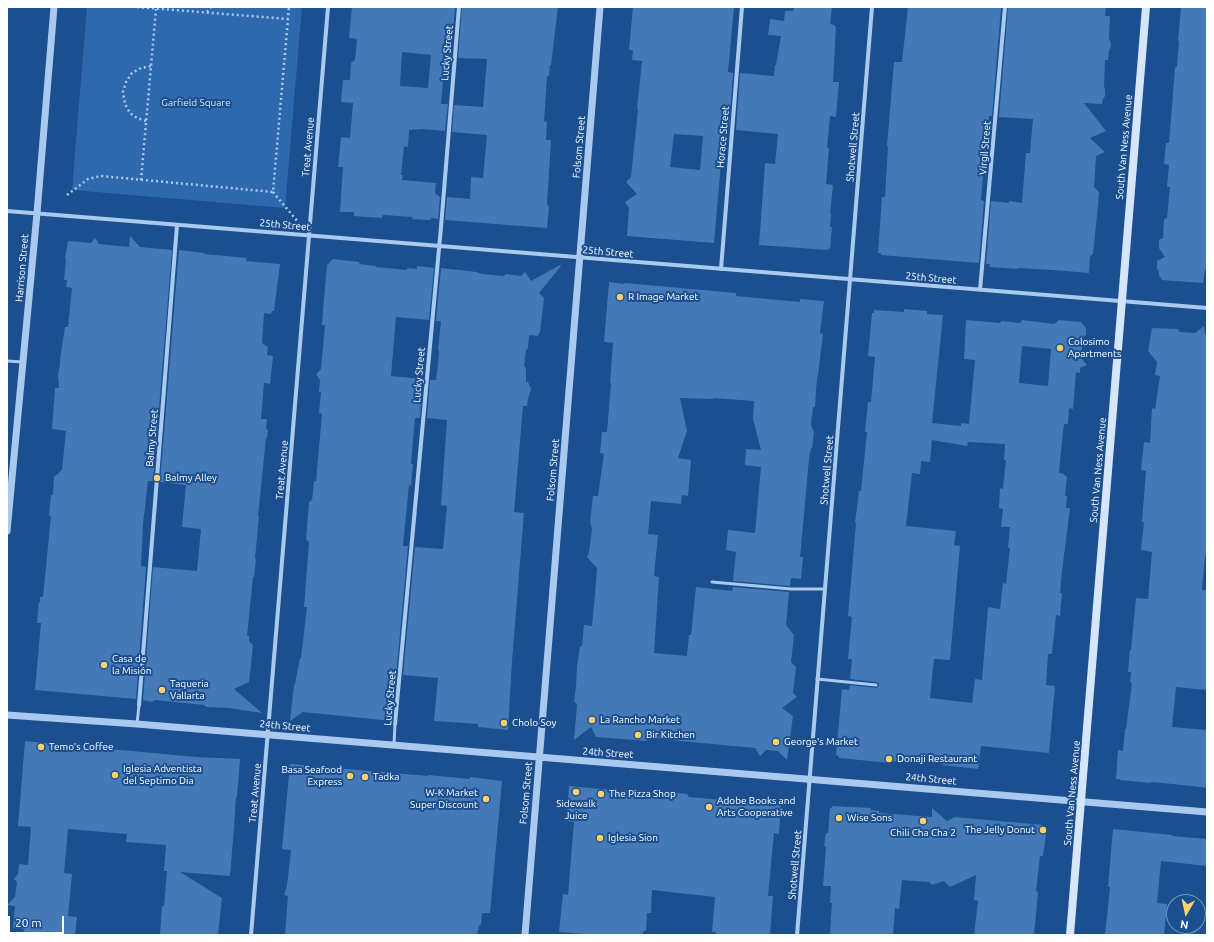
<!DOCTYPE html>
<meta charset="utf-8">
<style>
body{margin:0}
#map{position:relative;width:1214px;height:942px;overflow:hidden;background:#1b4f8f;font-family:Ubuntu,sans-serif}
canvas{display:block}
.frame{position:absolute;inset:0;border:8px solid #fff;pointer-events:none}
.north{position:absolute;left:1166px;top:894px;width:40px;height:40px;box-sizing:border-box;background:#1b4f8f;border:1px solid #7695bc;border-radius:50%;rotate:189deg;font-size:11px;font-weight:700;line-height:16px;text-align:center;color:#fff}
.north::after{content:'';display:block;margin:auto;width:14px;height:18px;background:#ffd166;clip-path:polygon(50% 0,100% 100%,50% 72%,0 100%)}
.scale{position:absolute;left:8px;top:916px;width:56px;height:18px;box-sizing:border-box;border:2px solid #fff;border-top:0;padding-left:5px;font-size:12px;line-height:14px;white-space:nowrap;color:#fff;-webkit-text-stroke:3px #1b4f8f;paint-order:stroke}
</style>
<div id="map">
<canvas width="1214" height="942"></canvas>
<div class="frame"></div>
<div class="north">N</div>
<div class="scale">20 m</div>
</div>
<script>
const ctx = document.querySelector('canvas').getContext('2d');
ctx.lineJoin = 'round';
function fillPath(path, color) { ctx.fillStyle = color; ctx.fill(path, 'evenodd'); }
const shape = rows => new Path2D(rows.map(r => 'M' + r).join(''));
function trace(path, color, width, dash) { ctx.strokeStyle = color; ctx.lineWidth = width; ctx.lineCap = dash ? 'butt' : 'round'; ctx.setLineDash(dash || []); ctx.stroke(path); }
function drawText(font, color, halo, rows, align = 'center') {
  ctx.font = font + ' Ubuntu,sans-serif'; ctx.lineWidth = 4; ctx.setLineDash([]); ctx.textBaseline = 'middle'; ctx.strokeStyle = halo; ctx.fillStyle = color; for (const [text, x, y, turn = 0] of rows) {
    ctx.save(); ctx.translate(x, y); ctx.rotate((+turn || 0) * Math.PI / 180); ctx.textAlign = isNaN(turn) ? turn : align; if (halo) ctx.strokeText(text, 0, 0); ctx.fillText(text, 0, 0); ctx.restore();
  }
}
fillPath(shape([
 [87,7,302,7,285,208,72,190]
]), '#2e69ad');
fillPath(shape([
 [352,7,455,7,451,57,445,57,441,104,448,104,445,131,423,129,409,130,408,147,404,146,401,175,403,175,402,180,436,183,435,194,438,195,438,196,440,197,438,219,431,218,431,220,412,219,413,217,383,215,382,218,354,216,354,212,340,212,343,167,338,167,341,137,350,138,353,103,341,102,343,80,350,80,351,63,355,60,357,39,349,38],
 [402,52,431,55,428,88,400,86],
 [462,7,558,7,551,65,550,65,549,76,547,76,544,121,547,122,546,140,551,140,547,205,549,206,547,228,445,220,447,197,470,199,471,177,483,178,487,135,452,132,454,105,483,107,487,59,458,58],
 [633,7,734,7,728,72,733,73,729,130,724,129,714,243,627,236,629,208,625,202,637,194,626,182,631,177,638,109,637,109,642,61,632,60,633,50,629,50],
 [674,134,703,136,700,170,670,167],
 [794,7,832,7,830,24,835,25,835,27,836,27,833,82,839,82,836,117,830,116,827,148,829,148,826,184,833,185,830,213,831,213,830,227,832,227,830,249,828,248,828,250,759,245,765,163,775,164,778,134,736,130,740,73,774,76,775,65,776,65,781,36,768,35,770,19,784,21,785,11,793,11],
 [908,7,1001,8,992,116,989,116,986,152,985,152,981,200,984,201,979,263,881,255,881,253,878,253,882,197,885,197,888,146,887,146,894,62,902,62],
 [1024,7,1106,7,1105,16,1110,16,1109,38,1111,44,1110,49,1109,51,1108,60,1105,60,1104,87,1105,90,1105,96,1103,99,1102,104,1084,103,1106,131,1090,138,1105,152,1096,156,1094,187,1099,192,1098,205,1093,254,1090,256,1089,273,1053,270,1018,268,1018,269,990,267,990,264,986,264,991,201,1009,203,1009,201,1022,203,1026,153,1030,153,1033,119,999,117,1008,8,1024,8],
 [1181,7,1207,7,1207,269,1205,270,1203,283,1162,280,1159,275,1159,272,1157,269,1157,261,1165,257,1159,248,1159,240,1163,238,1164,219,1167,218,1170,187,1167,187,1169,165,1164,164,1166,143,1169,143,1175,68,1177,66,1179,41,1178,41],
 [130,236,140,247,172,250,153,481,148,481,143,524,141,566,146,567,136,699,35,690,41,623,37,623,39,602,40,603,40,597,43,597,51,516,49,516,51,495,53,495,54,477,62,470,66,431,52,429,55,388,59,388,58,375,60,363,60,359,65,327,68,327,72,288,66,287,67,280,64,280,66,260,65,258,68,241,91,243,95,238,99,244,129,247],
 [179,250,204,253,204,254,247,258,246,261,280,264,274,311,272,311,271,314,264,313,262,343,268,347,267,355,273,356,270,384,264,383,261,419,267,419,266,428,268,430,267,437,266,438,258,516,259,516,255,559,256,559,254,577,253,577,247,636,249,636,249,641,253,645,251,665,249,682,234,689,262,713,229,708,206,707,204,705,155,700,152,702,143,700,153,567,197,571,201,529,182,527,186,485,160,482],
 [333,259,360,262,359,264,376,266,376,267,407,270,407,268,417,269,417,266,434,268,429,320,396,317,391,376,423,379,420,418,415,418,411,464,413,464,411,486,409,485,403,546,408,546,392,721,303,712,290,721,294,685,295,684,300,658,301,658,307,607,304,607,309,542,306,539,309,502,312,500,314,481,316,481,322,414,319,413,321,392,319,392,320,380,316,374,321,369,325,325,322,325,323,310,327,265],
 [560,265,561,266,539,293,544,298,540,332,539,333,538,336,529,335,528,348,526,350,524,366,526,368,526,382,528,382,531,389,528,398,527,406,523,406,514,512,524,513,512,661,508,730,478,727,478,724,434,721,438,678,403,675,415,547,443,549,447,506,441,505,447,420,427,418,430,380,436,380,438,365,439,350,438,350,441,321,436,321,441,268,476,272,482,274,504,276,506,274,521,276,525,272,531,281],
 [609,282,624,284,625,283,736,293,736,296,800,302,800,299,824,301,820,333,823,334,818,375,817,377,815,407,813,407,811,425,814,432,812,448,811,448,809,458,806,492,800,557,803,557,801,579,791,578,790,586,733,581,736,552,726,550,728,530,755,533,761,467,745,465,746,449,761,450,753,419,754,401,713,398,713,399,680,398,687,431,678,458,691,460,688,496,682,495,681,504,651,501,648,534,658,535,654,576,659,577,654,653,687,656,689,635,691,635,696,587,732,591,733,587,789,592,786,625,794,635,791,662,796,667,793,693,797,697,782,708,793,716,787,760,778,751,766,750,760,756,755,748,648,738,647,741,596,737,591,727,574,740,577,705,574,701,576,687,577,665,580,647,582,646,584,625,592,626,596,583,597,568,587,557,589,552,592,529,590,522,593,496,598,496,604,454,600,453,602,432,607,432,611,383,610,383,613,343,604,342],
 [904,309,927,311,927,314,943,315,932,423,961,426,961,423,969,424,975,360,964,359,966,320,1000,323,1002,321,1020,323,1022,320,1054,324,1059,320,1081,322,1086,328,1086,335,1083,337,1081,358,1087,365,1080,368,1080,373,1076,372,1073,409,1069,408,1068,424,1064,424,1063,431,1059,473,1062,473,1067,477,1065,496,1067,496,1066,508,1070,508,1062,571,1060,593,1062,593,1060,616,1056,615,1052,654,1048,654,1046,685,1055,686,1049,753,981,746,978,769,942,765,942,763,900,759,900,762,891,761,891,763,839,758,839,756,836,755,842,689,849,690,850,685,876,688,879,686,879,683,876,682,850,679,852,659,848,659,852,617,848,616,856,523,855,523,859,491,861,491,867,432,865,432,868,402,871,402,875,357,868,356,872,313,874,313,874,310,904,312],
 [1022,346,1051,349,1048,386,1019,383],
 [932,440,967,446,968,442,1005,444,1004,460,1006,460,1003,489,1000,488,999,508,1003,509,1001,527,1010,527,1008,548,1010,548,1006,584,1003,583,1000,609,988,607,982,680,975,679,972,703,930,698,934,659,950,660,960,546,954,545,956,531,906,526,912,473,920,474,921,461,930,462],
 [1204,326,1205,334,1207,334,1207,556,1205,556,1202,590,1207,590,1207,690,1176,687,1172,727,1207,730,1207,788,1183,785,1151,782,1151,783,1120,780,1120,779,1116,779,1118,750,1123,751,1125,729,1126,729,1132,683,1130,682,1131,672,1128,672,1130,650,1131,650,1136,598,1148,599,1152,552,1141,550,1144,522,1142,522,1146,471,1141,470,1144,442,1150,443,1152,408,1155,409,1160,376,1155,375,1157,362,1148,351,1152,328,1178,329,1180,332,1195,333],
 [25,741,196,757,240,759,237,797,236,797,234,827,230,876,180,872,222,898,218,935,160,935,162,906,164,906,167,871,164,871,166,845,126,842,127,834,68,829,64,873,72,874,68,916,77,917,75,935,23,935,24,929,13,928,15,906,7,905,15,897,17,882,14,879,18,874,19,864,28,865,31,827,18,826],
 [290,764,428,776,428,775,470,779,470,777,502,781,490,913,482,913,481,924,479,926,477,935,285,935,288,896,284,895,287,886,291,850,282,849],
 [569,786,634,792,634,791,666,795,667,792,687,794,689,797,781,805,779,834,774,833,768,896,773,896,770,935,715,935,716,932,712,932,715,897,652,890,651,913,647,913,646,931,643,931,643,935,596,935,559,932,563,894,568,895,574,822,566,821],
 [832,806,871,808,870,810,879,811,879,813,932,817,932,808,947,821,955,817,1043,825,1043,827,1047,827,1043,856,1040,856,1036,891,1038,892,1034,935,974,935,978,901,974,900,976,875,950,887,944,881,932,885,929,882,902,880,899,909,895,908,893,935,830,935,832,903,830,903,831,886,823,886,826,847,824,846,826,833,828,833,830,808,832,808],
 [1113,829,1172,835,1172,836,1207,839,1207,866,1161,861,1157,903,1167,904,1164,935,1105,935,1110,887,1108,887]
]), '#4478b7');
trace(shape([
 [137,7,288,19],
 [207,12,211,7],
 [146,121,137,118,130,113,125,104,123,92,126,82,132,73,141,68,151,66],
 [141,180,156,9],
 [273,192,298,222],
 [67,195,88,179,101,176,273,192,289,7]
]), '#a9c9ee', 2.5, [2, 3]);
trace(shape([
 [7,361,23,362],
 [712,582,791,589,825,589],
 [817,679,876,685],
 [137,724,139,705],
 [394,744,395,724]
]), '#a9c9ee', 3);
trace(shape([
 [7,211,1207,308],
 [721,269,742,7],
 [980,290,1005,7],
 [139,705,177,225],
 [395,724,441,227,459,7],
 [251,935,328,7],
 [797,935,872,7]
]), '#a9c9ee', 4);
trace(shape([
 [7,531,37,213,54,7],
 [7,715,137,724,1207,812],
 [525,935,600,7]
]), '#a9c9ee', 7);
trace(shape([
 [1070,935,1146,7]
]), '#d6e6fa', 8);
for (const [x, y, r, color] of [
 [620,297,4,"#ffd166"],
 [1060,348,4,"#ffd166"],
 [157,478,4,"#ffd166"],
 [104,665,4,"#ffd166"],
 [162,690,4,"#ffd166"],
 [592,720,4,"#ffd166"],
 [504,723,4,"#ffd166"],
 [638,735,4,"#ffd166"],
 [776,742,4,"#ffd166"],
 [41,747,4,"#ffd166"],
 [889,759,4,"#ffd166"],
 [115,775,4,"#ffd166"],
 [350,776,4,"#ffd166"],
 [365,777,4,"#ffd166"],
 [576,792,4,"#ffd166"],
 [601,794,4,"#ffd166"],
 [486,799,4,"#ffd166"],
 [709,807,4,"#ffd166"],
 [839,818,4,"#ffd166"],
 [923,821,4,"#ffd166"],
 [1043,830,4,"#ffd166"],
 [600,838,4,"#ffd166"]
]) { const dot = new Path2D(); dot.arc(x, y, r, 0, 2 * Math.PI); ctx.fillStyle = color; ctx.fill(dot); trace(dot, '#1b4f8f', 1.5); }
drawText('10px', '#fff', '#1b4f8f', [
 ["Lucky Street",447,53,-85],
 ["Horace Street",723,137,-85],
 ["Treat Avenue",308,147,-85],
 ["Folsom Street",579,147,-85],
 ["Shotwell Street",853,147,-85],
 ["South Van Ness Avenue",1124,147,-85],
 ["Virgil Street",985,148,-85],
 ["25th Street",285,225,5],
 ["25th Street",608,252,5],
 ["Harrison Street",22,268,-85],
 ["25th Street",931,278,5],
 ["Lucky Street",419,375,-85],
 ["Balmy Street",152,438,-85],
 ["Treat Avenue",282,470,-85],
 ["Folsom Street",553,470,-85],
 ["Shotwell Street",827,470,-85],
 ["South Van Ness Avenue",1098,470,-85],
 ["Lucky Street",390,698,-85],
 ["24th Street",285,726,5],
 ["24th Street",608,753,4],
 ["24th Street",931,779,5],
 ["Treat Avenue",255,793,-85],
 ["Folsom Street",526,793,-85],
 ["South Van Ness Avenue",1072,793,-85],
 ["Shotwell Street",795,865,-85]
]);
drawText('10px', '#cfe3fa', '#1b4f8f', [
 ["Garfield Square",196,103]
]);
drawText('10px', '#fff', '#1b4f8f', [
 ["R Image Market",628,297],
 ["Colosimo",1068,342],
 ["Apartments",1068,354],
 ["Balmy Alley",165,478],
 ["Casa de",112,659],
 ["la Misión",112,671],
 ["Taqueria",170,684],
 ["Vallarta",170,696],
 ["La Rancho Market",600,720],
 ["Cholo Soy",512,723],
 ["Bir Kitchen",646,735],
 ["George's Market",784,742],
 ["Temo's Coffee",49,747],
 ["Donaji Restaurant",897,759],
 ["Iglesia Adventista",123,769],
 ["del Septimo Dia",123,781],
 ["Basa Seafood",342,770,"right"],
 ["Express",342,782,"right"],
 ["Tadka",373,777],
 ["W-K Market",478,793,"right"],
 ["Super Discount",478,805,"right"],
 ["The Pizza Shop",609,794],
 ["Adobe Books and",717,801],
 ["Arts Cooperative",717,813],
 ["Sidewalk",576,804,"center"],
 ["Juice",576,816,"center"],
 ["Wise Sons",847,818],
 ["The Jelly Donut",1035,830,"right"],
 ["Chili Cha Cha 2",923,833,"center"],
 ["Iglesia Sion",608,838]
], 'left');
</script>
